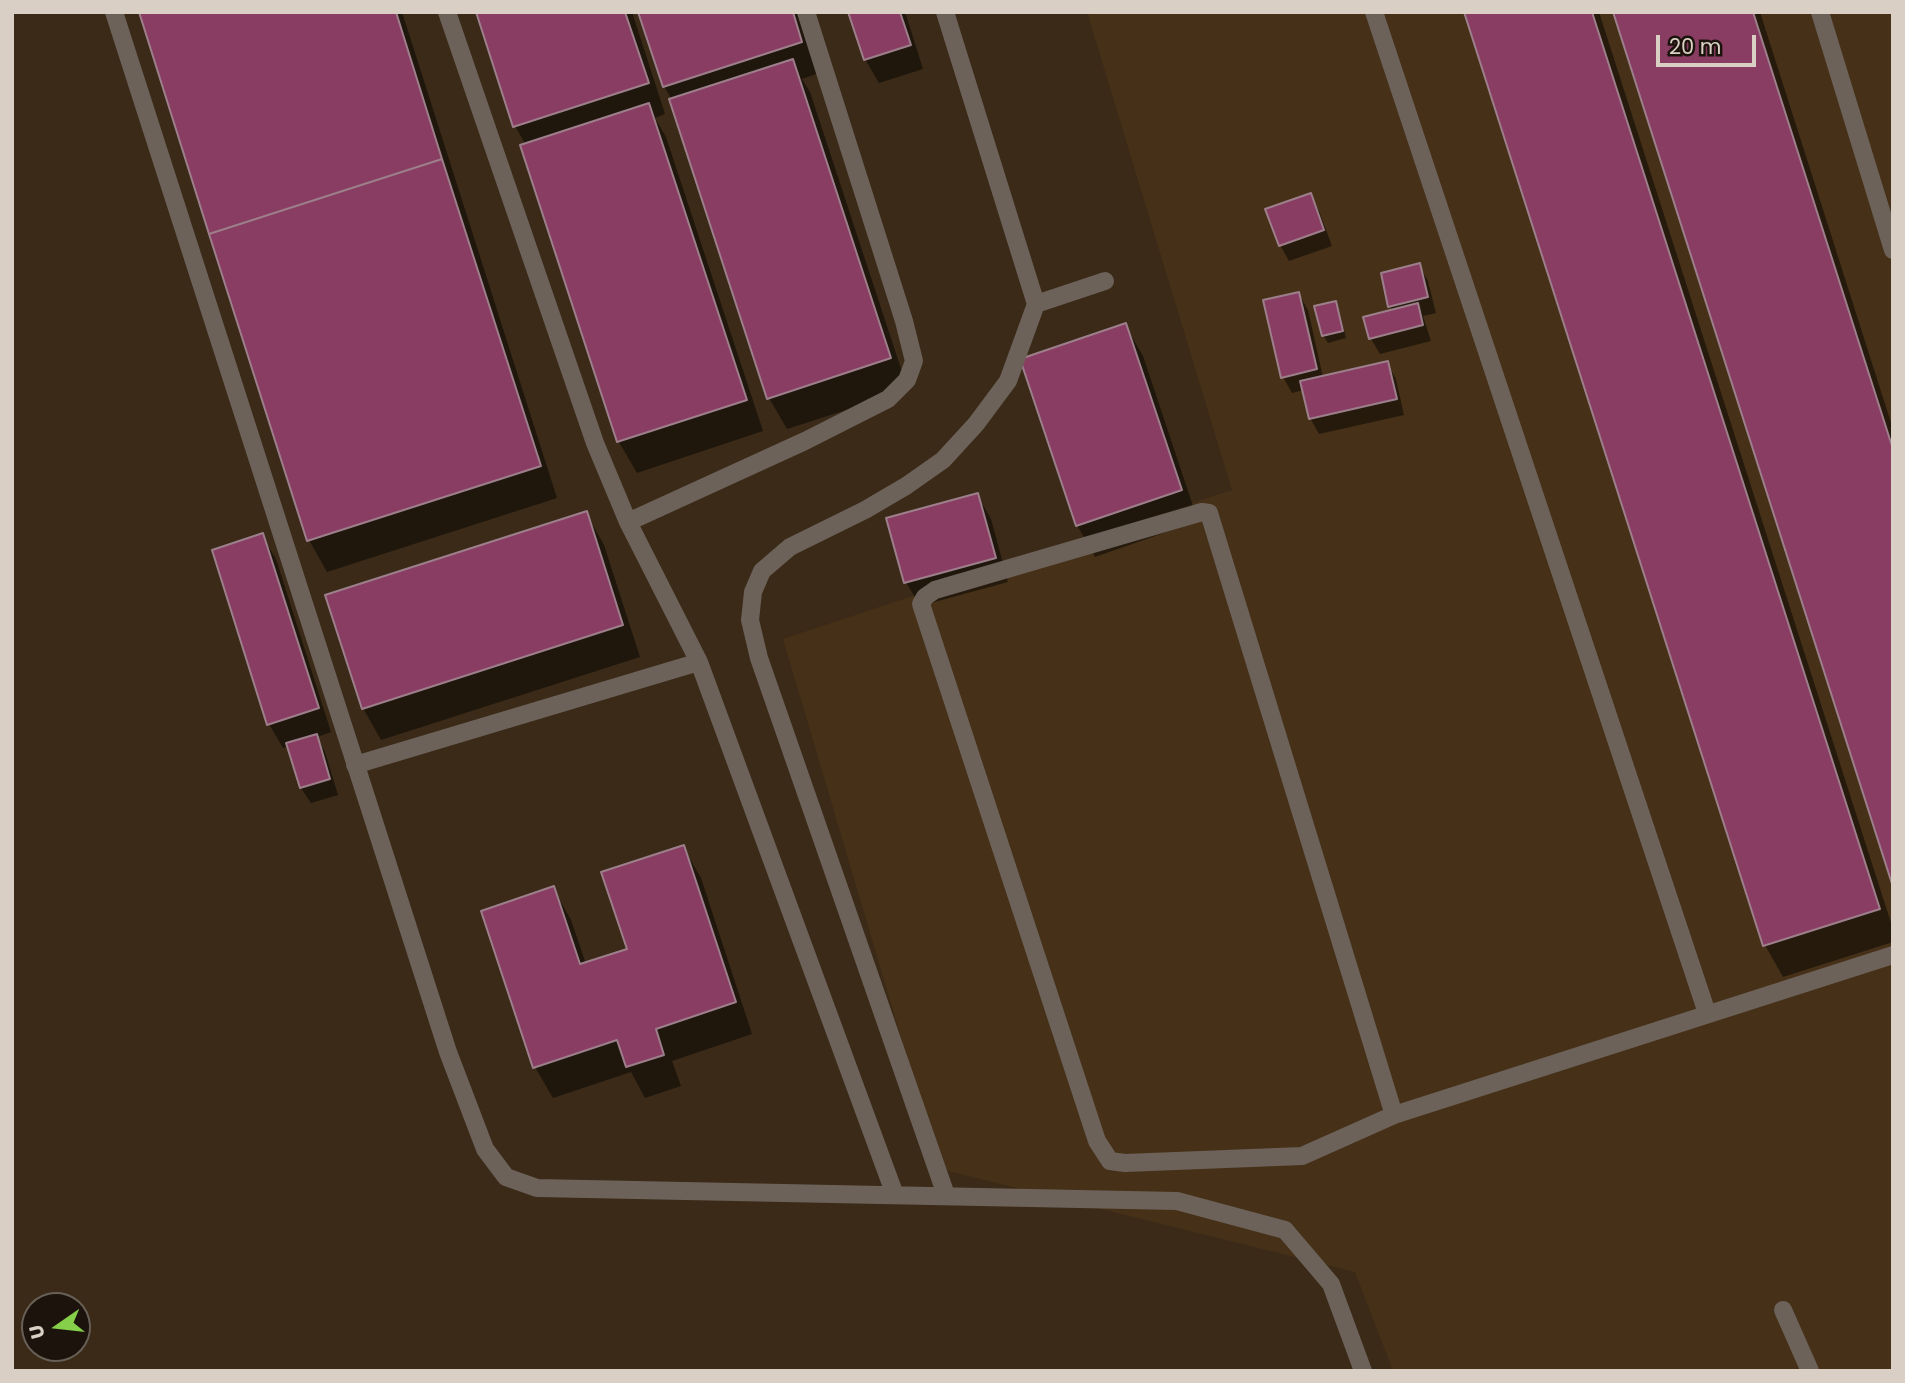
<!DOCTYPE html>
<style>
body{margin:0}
#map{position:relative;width:1905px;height:1383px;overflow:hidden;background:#3a2a17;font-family:Poppins,sans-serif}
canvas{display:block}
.frame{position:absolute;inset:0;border:14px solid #dacfc4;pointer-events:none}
.north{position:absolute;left:21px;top:1292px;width:70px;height:70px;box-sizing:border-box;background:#1c140c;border:2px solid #685f56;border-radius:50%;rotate:256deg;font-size:19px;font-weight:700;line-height:28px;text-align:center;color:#dacfc4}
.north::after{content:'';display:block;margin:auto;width:24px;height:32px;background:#86cf4b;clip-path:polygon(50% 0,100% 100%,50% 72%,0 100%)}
.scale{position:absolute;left:1656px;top:35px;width:100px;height:32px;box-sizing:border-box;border:4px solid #dacfc4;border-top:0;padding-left:9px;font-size:21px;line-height:24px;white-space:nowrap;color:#dacfc4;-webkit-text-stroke:5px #1c140c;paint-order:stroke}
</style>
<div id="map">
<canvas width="1905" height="1383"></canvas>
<div class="frame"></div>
<div class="north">U</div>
<div class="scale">20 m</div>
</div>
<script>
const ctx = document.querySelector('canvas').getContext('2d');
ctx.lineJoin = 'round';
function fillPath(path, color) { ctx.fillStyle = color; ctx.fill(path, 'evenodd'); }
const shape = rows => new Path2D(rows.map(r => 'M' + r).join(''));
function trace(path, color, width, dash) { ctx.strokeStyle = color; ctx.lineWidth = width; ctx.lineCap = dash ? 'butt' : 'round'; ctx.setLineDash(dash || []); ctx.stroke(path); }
fillPath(shape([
 [1087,12,1893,12,1893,1371,1393,1371,1355,1272,940,1169,783,639,1232,490]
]), '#463118');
fillPath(shape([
 [141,12,402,12,557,498,327,572,309,540],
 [478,12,632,12,665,114,655,118,666,137,763,431,637,473,619,442,522,146,526,145,515,126],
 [640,12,799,12,819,73,802,79,810,92,908,390,787,429,769,398,672,100,664,86],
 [850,12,905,12,923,69,879,83,865,59],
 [1466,12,1599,12,1893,929,1893,942,1783,977,1765,945],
 [1615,12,1760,12,1893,429,1893,881],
 [1310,195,1319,211,1332,246,1289,261,1280,245],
 [1419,265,1428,281,1436,313,1423,316,1431,341,1380,354,1371,339,1393,311,1390,306],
 [1299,294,1308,310,1323,377,1387,363,1396,379,1404,415,1319,434,1310,418,1304,390,1292,393,1283,377],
 [1335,303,1339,310,1346,338,1328,343,1323,335],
 [1125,325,1143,356,1198,521,1095,557,1077,525],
 [977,495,991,519,1008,582,920,606,906,582],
 [586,513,604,545,640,657,381,740,363,708],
 [262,536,276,559,331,732,317,737,325,752,338,795,311,803,301,788,289,746,283,748,269,724],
 [683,847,701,878,752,1034,672,1061,681,1086,645,1098,631,1072,553,1098,535,1067,553,888,571,920,586,964,629,950]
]), '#0007');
const building = shape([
 [139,12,396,12,442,159,209,234,139,12],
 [476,12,625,12,649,83,513,127,476,12],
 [638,12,793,12,802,42,663,87,638,12],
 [848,12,900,12,911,45,864,60,848,12],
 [1464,12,1592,12,1880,909,1763,946,1464,12],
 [1613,12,1753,12,1893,449,1893,887,1613,12],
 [793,59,891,358,767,399,669,99,793,59],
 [649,103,747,400,617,442,520,145,649,103],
 [442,159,541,466,307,541,209,234,442,159],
 [1311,193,1324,230,1279,246,1265,209,1311,193],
 [1420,263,1428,297,1388,307,1381,273,1420,263],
 [1299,292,1317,369,1281,378,1263,300,1299,292],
 [1336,301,1343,331,1322,336,1314,306,1336,301],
 [1418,303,1423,325,1369,339,1363,317,1418,303],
 [1126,323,1182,490,1076,526,1020,359,1126,323],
 [1388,361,1397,399,1309,419,1300,381,1388,361],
 [978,493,996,558,904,583,886,518,978,493],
 [587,511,623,625,362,709,325,595,587,511],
 [263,533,319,708,267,725,212,550,263,533],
 [317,734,330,779,300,788,286,743,317,734],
 [684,845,736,1002,656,1029,664,1055,626,1067,617,1040,533,1068,481,911,554,886,580,964,627,949,601,872,684,845]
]);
fillPath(building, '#8a3d62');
trace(building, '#9c7f8b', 2);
trace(shape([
 [114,12,448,1052,485,1149,506,1177,537,1188,1177,1201,1285,1230,1331,1284,1363,1371],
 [447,12,595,443,628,522,699,662,895,1195],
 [945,12,1036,304],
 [1374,12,1707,1013],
 [1820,12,1893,250],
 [628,522,805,441,888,399,907,380,914,361,904,321,806,12],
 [355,765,699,662],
 [1394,1115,1209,513,1202,512,935,590,925,597,921,604,1097,1141,1110,1161,1125,1163,1302,1156,1394,1115,1893,955],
 [946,1195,759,658,750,620,753,592,762,571,790,547,865,510,906,486,943,460,976,424,1008,381,1036,304,1105,281],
 [1783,1310,1810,1371]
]), '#6c625a', 18);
</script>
